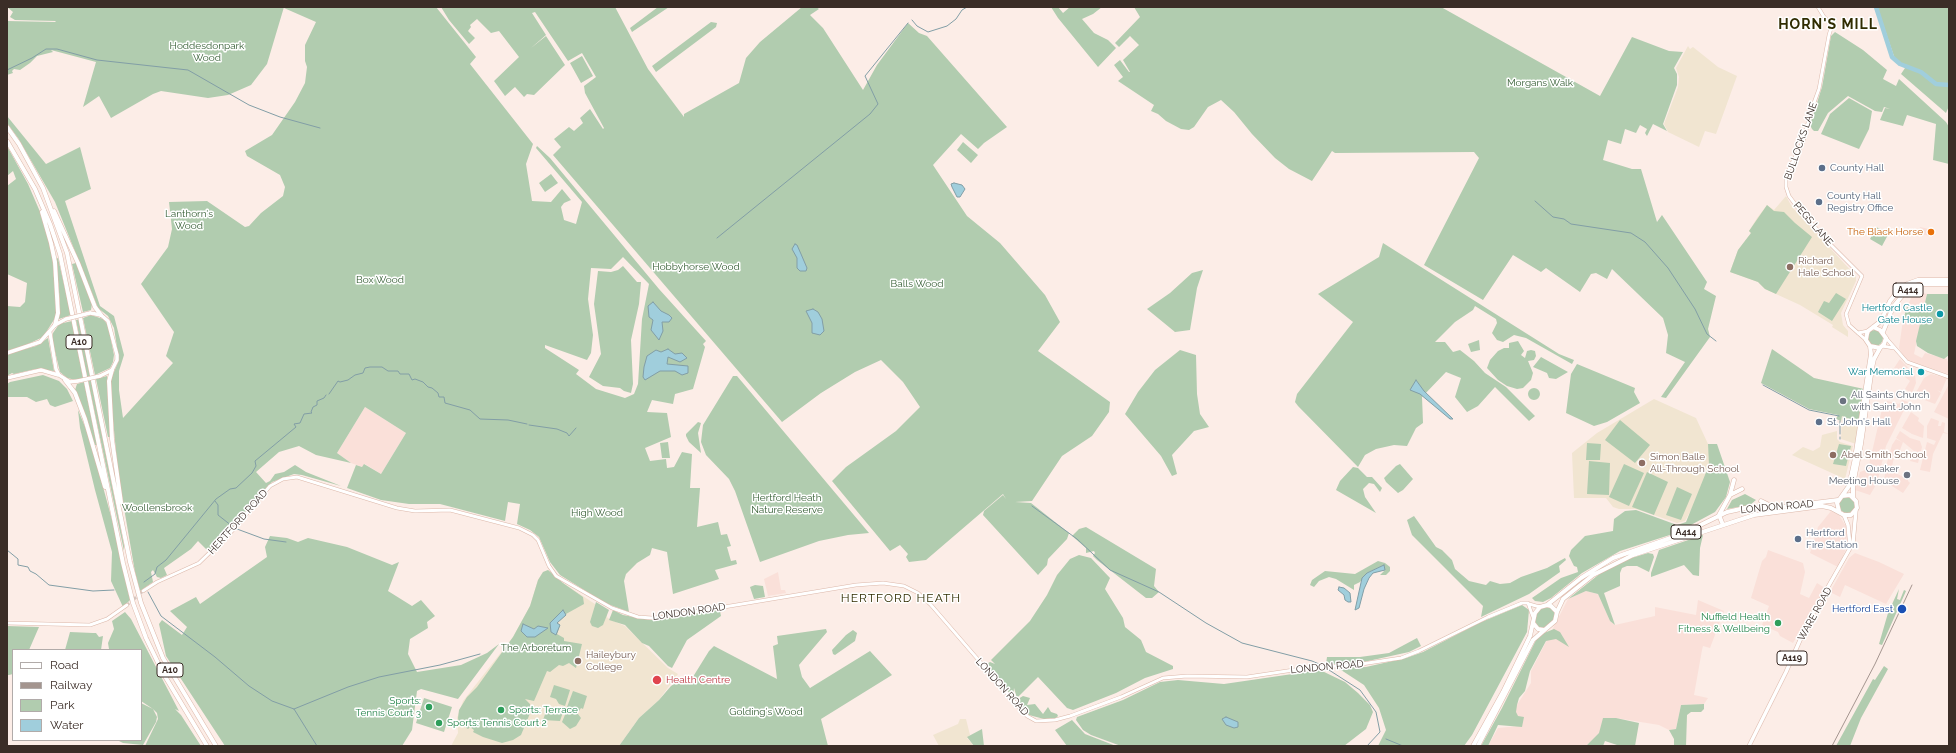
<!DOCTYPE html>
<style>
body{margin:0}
#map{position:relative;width:1956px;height:753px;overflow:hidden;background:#fcede7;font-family:Raleway,sans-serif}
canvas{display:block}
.frame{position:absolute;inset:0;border:8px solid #3b2d27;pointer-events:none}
.legend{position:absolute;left:12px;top:649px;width:130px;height:92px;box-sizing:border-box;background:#fff;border:1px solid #b1aba9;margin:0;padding:5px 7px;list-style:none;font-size:12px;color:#3b2d27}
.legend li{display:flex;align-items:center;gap:8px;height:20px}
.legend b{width:20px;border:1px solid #b1aba9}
</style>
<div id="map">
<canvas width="1956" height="753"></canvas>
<div class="frame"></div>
<ul class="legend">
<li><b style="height:5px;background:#fff"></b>Road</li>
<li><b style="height:5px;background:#a4958f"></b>Railway</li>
<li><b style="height:11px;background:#b1ccaf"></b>Park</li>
<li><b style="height:11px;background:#a0cedc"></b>Water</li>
</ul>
</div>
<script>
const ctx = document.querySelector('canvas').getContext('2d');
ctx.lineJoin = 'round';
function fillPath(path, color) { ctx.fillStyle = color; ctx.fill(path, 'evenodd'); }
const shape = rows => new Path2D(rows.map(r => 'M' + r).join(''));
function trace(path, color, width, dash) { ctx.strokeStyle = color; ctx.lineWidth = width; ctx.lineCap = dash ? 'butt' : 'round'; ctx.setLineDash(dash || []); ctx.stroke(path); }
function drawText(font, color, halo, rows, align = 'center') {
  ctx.font = font + ' Raleway,sans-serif'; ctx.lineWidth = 3; ctx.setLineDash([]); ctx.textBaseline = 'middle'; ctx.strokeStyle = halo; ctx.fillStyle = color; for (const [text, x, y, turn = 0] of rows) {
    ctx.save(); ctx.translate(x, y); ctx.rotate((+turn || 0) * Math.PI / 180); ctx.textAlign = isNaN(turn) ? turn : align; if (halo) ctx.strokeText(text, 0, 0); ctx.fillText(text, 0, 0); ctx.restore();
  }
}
fillPath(shape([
 [1920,227,1934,230,1933,237,1918,233],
 [1922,293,1927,294,1923,311,1907,307,1913,294],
 [1903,320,1920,324,1914,354,1922,358,1925,353,1947,359,1949,365,1948,374,1909,361,1903,356,1899,348],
 [1900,359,1915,375,1916,383,1912,393,1905,389,1910,381,1894,368],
 [1931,374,1947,378,1941,392,1937,390,1941,393,1935,404,1914,396,1924,378],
 [1949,384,1949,419,1934,412],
 [1902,400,1908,402,1886,446,1877,483,1870,495,1855,490,1860,472,1868,469,1882,409,1887,401,1899,404],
 [365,407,406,433,381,474,365,464,362,467,351,463,337,453],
 [1911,412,1919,418,1918,421,1924,426,1923,438,1912,434,1902,428],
 [1931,418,1939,421,1938,426,1941,426,1942,422,1945,423,1944,432,1949,434,1943,433,1933,454,1930,472,1920,470,1927,442,1934,445,1936,441,1927,438,1927,426],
 [1900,431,1910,438,1920,441,1922,447,1918,463,1910,461,1914,451,1903,442,1900,450,1895,453,1891,471,1908,479,1908,481,1910,483,1903,493,1884,481,1886,466,1892,445,1896,439,1902,442,1896,438],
 [1831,511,1839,515,1847,528,1846,549,1838,567,1810,553,1818,527],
 [1768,550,1803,563,1805,572,1800,594,1809,598,1817,583,1825,588,1793,643,1780,636,1778,632,1762,625,1769,606,1751,598,1762,561,1766,557],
 [1855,553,1879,562,1904,574,1886,604,1845,585,1840,597,1830,592,1849,558],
 [778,572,781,590,785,590,786,593,768,596,764,579],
 [1586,591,1598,594,1610,621,1615,625,1655,616,1655,607,1696,615,1698,600,1724,611,1710,648,1703,646,1702,650,1694,695,1708,698,1704,704,1681,705,1676,729,1669,730,1659,725,1616,718,1586,746,1488,746,1498,728,1518,726,1515,708,1531,683,1531,671,1568,599]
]), '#fae0d9');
fillPath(shape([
 [1688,46,1690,49,1693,47,1718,67,1737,76,1716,134,1705,131,1699,147,1668,132,1664,124,1678,87,1679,77,1676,68],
 [1786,196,1792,207,1856,276,1856,281,1841,313,1843,325,1848,331,1848,337,1832,327,1833,325,1800,305,1765,289,1758,282,1730,272,1738,250,1751,233,1749,231,1757,218,1767,205,1774,210],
 [1654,399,1696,418,1708,444,1712,473,1685,521,1677,523,1636,509,1619,509,1613,507,1606,498,1574,498,1572,453,1597,433],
 [1842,416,1859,423,1856,444,1841,439],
 [1837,431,1837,439,1840,442,1853,446,1845,479,1792,455,1803,447,1813,451,1820,447,1822,435],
 [548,570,563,583,607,612,607,617,609,619,625,626,668,668,678,674,659,700,639,718,619,746,451,746,458,733,457,718,463,701,513,637,530,606,538,580,543,572],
 [960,719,966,719,970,735,967,738,974,746,939,746,933,735,958,724]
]), '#f1e5d1');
fillPath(shape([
 [7,7,284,7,267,64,251,85,228,95,208,98,161,91,153,94,111,118,99,96,83,107,96,62,51,50,53,52,37,56,30,63,20,70,14,69,12,71,13,73,7,75,7,21,55,22,56,21,15,20,10,17,13,12],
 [285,7,436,7,476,57,470,64,533,144,526,164,532,201,551,202,562,189,571,200,564,203,561,207,564,220,576,224,582,202,536,148,537,146,550,158,659,289,706,341,703,344,705,347,693,389,675,394,673,404,652,400,647,412,667,413,671,437,645,448,650,461,666,459,667,468,674,467,682,452,692,454,690,488,700,488,697,527,718,522,721,535,727,534,731,546,727,547,731,561,736,560,737,564,715,570,719,579,673,594,667,552,652,548,650,555,637,563,626,574,624,581,629,612,605,603,560,575,550,562,539,537,530,530,517,524,520,504,508,502,505,521,440,504,409,504,381,500,347,488,356,465,362,467,364,464,381,474,406,433,365,407,337,453,351,463,316,455,299,446,279,452,256,472,266,483,270,481,275,474,284,472,295,465,306,472,341,486,302,475,294,474,272,482,209,552,198,541,191,549,164,568,167,575,161,578,157,577,153,570,151,572,153,582,140,591,135,572,118,473,110,388,111,379,119,360,114,328,108,316,98,308,55,202,18,138,7,123,7,116,46,164,80,147,91,189,65,201,100,306,114,316,124,355,119,371,119,390,123,418,173,363,166,356,174,332,141,284,168,247,172,229,169,202,207,201,245,227,249,226,261,213,283,196,285,187,280,175,247,156,245,151,272,135,295,102,305,83,307,67,305,61,305,45,316,22,284,8],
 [623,257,649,284,642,319,638,384,634,394,625,398,596,389,576,374,579,370,545,348,545,345,587,360,591,353,593,335,588,299,591,268,611,269],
 [441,7,615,7,648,69,684,117,684,114,739,83,746,58,760,42,802,7,816,7,819,9,810,15,823,28,863,90,877,65,908,23,919,33,927,36,1007,127,984,143,978,149,961,134,933,165,967,216,1000,243,1045,295,1060,322,1038,351,1110,402,1109,412,1092,436,1062,456,1032,501,1015,502,1031,503,1069,533,1067,539,1048,559,1047,565,1038,575,983,515,984,511,1003,495,1006,499,1003,494,926,560,909,562,906,557,908,554,900,545,890,551,832,481,846,467,896,431,920,407,903,382,881,360,855,372,821,393,782,422,553,155,561,147,554,139,569,127,574,131,583,123,580,118,590,109,603,129,604,128,585,93,584,86,596,77,582,53,568,61,535,12,532,13,546,35,531,48,546,36,565,65,534,95,527,94,524,97,515,87,505,96,494,81,519,57,499,31,491,33,477,19,470,25,471,27,468,31,475,38,469,44,449,20],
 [658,7,669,7,632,32,630,28],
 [1051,7,1058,7,1063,13,1070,7,1102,7,1093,14,1082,19,1094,33,1108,40,1116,48,1098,67,1058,18],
 [1134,7,1441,7,1600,96,1632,37,1669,51,1683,52,1674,68,1677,74,1677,85,1663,124,1667,131,1653,124,1647,136,1645,133,1647,129,1640,125,1636,133,1625,129,1621,144,1608,140,1603,160,1632,169,1641,169,1657,222,1662,215,1707,282,1704,289,1716,296,1708,329,1710,337,1666,398,1661,397,1685,362,1666,353,1668,335,1663,318,1612,269,1607,279,1596,273,1591,274,1580,292,1546,268,1541,272,1513,255,1483,300,1424,265,1479,158,1474,152,1335,153,1332,151,1312,181,1289,169,1275,158,1252,134,1234,112,1221,100,1208,107,1194,127,1189,130,1181,129,1166,121,1158,114,1151,111,1154,105,1118,81,1123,77,1114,65,1120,60,1129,72,1130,72,1123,60,1139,45,1130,36,1119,47,1115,43,1140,17],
 [1877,7,1949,7,1948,42,1949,106,1946,113,1901,74,1905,68,1896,62],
 [711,22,717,23,716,27,656,72,652,66],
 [1835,32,1863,50,1887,70,1883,79,1896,86,1899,79,1946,122,1949,127,1949,164,1933,160,1936,124,1907,115,1903,126,1880,120,1885,108,1890,109,1884,107,1882,112,1875,111,1848,96,1828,113,1818,131,1814,131,1812,129,1810,125,1822,87,1831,36],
 [582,56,593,76,581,83,570,63],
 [1849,98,1872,111,1869,129,1859,149,1821,134,1830,114],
 [963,142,978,155,971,163,957,150],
 [7,146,28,184,44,221,52,253,57,315,43,337,26,345,7,351,7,306,20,307,25,302,27,283,7,274,7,186,16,179,13,171,7,176],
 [551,174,558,183,545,192,539,183],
 [1767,205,1774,211,1784,212,1795,223,1812,237,1776,294,1765,289,1758,282,1730,272,1738,250,1751,233,1749,231],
 [1876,227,1889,233,1882,246,1870,239],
 [1383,243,1559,354,1574,360,1572,364,1526,338,1514,335,1503,342,1497,340,1492,333,1497,323,1496,319,1475,306,1473,310,1455,322,1435,342,1445,342,1453,352,1460,350,1474,361,1485,373,1506,387,1535,416,1529,421,1495,387,1478,406,1467,412,1455,397,1461,378,1446,372,1422,397,1423,423,1416,428,1407,446,1394,445,1376,449,1365,455,1358,467,1298,406,1295,402,1297,394,1353,322,1318,294,1379,257],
 [58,258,71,315,59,319,60,303,56,259],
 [76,263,92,304,91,310,83,312,72,264],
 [623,266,637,282,641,282,639,304,631,340,633,384,631,393,624,391,620,388,603,386,589,377,601,354,594,304,598,271,611,272,618,270],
 [1203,270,1197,288,1190,330,1175,332,1147,309,1170,293,1192,273],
 [1836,293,1846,299,1832,321,1818,312,1824,301,1829,303],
 [1927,294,1949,294,1949,355,1944,359,1928,353,1917,346,1916,341,1920,324,1903,320,1907,307,1923,311],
 [91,315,103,319,108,325,114,355,113,362,110,368,95,375,83,318],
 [80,319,91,376,87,377,76,320],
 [72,321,83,378,76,380,67,378,60,372,52,339,53,333,59,324],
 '1867 338a8 8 0 1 1 16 0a8 8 0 1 1-16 0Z',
 [48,338,54,371,36,369,14,374,12,373,7,376,7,354,36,346],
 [1479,340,1480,350,1471,352,1468,344],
 [1518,341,1524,351,1521,355,1525,358,1527,351,1531,350,1535,351,1536,356,1534,360,1528,361,1533,373,1531,380,1523,388,1517,389,1507,386,1498,380,1487,368,1490,360,1498,351,1504,348,1509,348,1509,343],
 [1772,349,1814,378,1864,389,1859,423,1842,416,1841,421,1836,419,1838,415,1809,409,1761,383],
 [1180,350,1196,355,1197,394,1200,414,1209,427,1194,431,1172,455,1177,474,1172,476,1161,456,1125,414,1138,392,1155,370],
 [1541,357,1568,372,1556,379,1549,378,1547,373,1533,367],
 [1577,364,1635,388,1634,392,1640,403,1607,422,1594,426,1566,413,1571,374],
 [43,375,59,381,67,389,73,401,55,407,50,405,47,399,36,402,27,397,7,397,7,384,10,382],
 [107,376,110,437,108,437,96,379],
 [733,376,737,376,869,533,848,535,819,541,760,562,735,491,729,479,706,455,701,442,703,425],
 [91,380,124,545,124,551,88,381],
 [84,382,97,445,95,445,75,390,77,384],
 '1528 394a6 6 0 1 1 12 0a6 6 0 1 1-12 0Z',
 [78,410,89,436,114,527,130,600,123,607,111,581,112,552,95,490,80,428],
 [1620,420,1650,445,1635,463,1605,440],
 [698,422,701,423,698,433,701,453,689,442,686,436,686,434],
 [668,442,670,458,662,458,660,443],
 [1587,443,1601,444,1600,460,1586,460],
 [1708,444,1717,444,1730,482,1726,497,1715,512,1676,533,1620,551,1582,573,1551,598,1543,602,1535,601,1532,598,1561,578,1578,572,1577,567,1574,566,1569,556,1571,550,1585,536,1613,531,1614,519,1625,511,1636,510,1677,525,1686,522,1709,465],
 [1839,444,1851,446,1846,466,1833,464],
 [1589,461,1610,463,1609,495,1587,494],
 [1400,464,1413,479,1403,490,1398,493,1386,482,1384,478,1396,466],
 [1624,464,1644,473,1629,506,1609,497],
 [1353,467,1358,468,1367,477,1372,477,1382,488,1380,492,1374,484,1369,483,1363,489,1365,497,1376,513,1336,490,1340,481],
 [1647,472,1668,482,1654,515,1632,507],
 [1677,487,1692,494,1681,520,1666,515],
 [1745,494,1756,500,1750,505,1727,509,1732,500],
 '1839 505a8 8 0 1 1 16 0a8 8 0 1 1-16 0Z',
 [1414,516,1436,547,1442,550,1452,560,1455,569,1469,581,1486,585,1490,581,1500,584,1510,583,1521,577,1547,568,1565,558,1566,560,1559,566,1560,572,1529,594,1481,617,1483,606,1412,535,1407,520],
 [1086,527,1156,569,1154,586,1159,592,1152,598,1146,598,1097,560,1093,556,1095,553,1094,551,1086,553,1086,548,1072,536,1079,529],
 [1703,535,1700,548,1699,576,1693,575,1684,565,1651,577,1651,573,1659,550],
 [270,536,287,538,298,542,308,538,347,547,392,565,399,562,388,591,412,606,421,600,435,616,427,622,428,628,410,639,408,654,417,672,461,665,487,653,499,644,458,699,421,689,417,691,412,730,402,746,225,746,166,656,159,624,162,620,182,635,187,627,170,611,196,597,200,604,267,557,265,547],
 [1648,553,1653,554,1654,557,1649,572,1637,566,1627,566,1622,568,1620,573,1620,586,1604,593,1615,625,1610,621,1598,594,1586,591,1568,599,1607,568,1628,559],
 [1079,555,1091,558,1110,578,1105,589,1123,618,1125,627,1141,640,1146,652,1173,666,1173,669,1145,678,1116,693,1073,710,1067,708,1038,677,1017,698,1014,688,1013,698,985,665,990,662,995,664,991,660,1030,621,1047,595,1057,575,1070,559],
 [1378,561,1385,563,1390,567,1390,571,1386,575,1380,575,1385,570,1382,566,1367,573,1360,582,1354,585,1354,590,1336,579,1329,577,1319,581,1314,587,1310,585,1312,580,1325,571,1355,574],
 [548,570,563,583,583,597,584,604,566,614,557,623,560,625,557,634,564,638,564,641,582,644,576,668,569,663,563,666,559,665,550,672,547,671,534,701,525,699,530,704,531,711,521,735,513,740,502,743,483,737,473,732,474,730,470,727,468,729,459,723,458,718,459,710,467,697,477,687,513,637,530,606,538,580,543,572],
 [755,585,763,586,765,597,754,599,750,587],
 [1899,589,1897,599,1900,600,1904,590,1906,591,1882,645,1879,644,1888,613],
 [596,602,609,610,603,625,598,628,592,626,590,622],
 [1522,605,1529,610,1527,632,1472,735,1464,746,1378,746,1386,730,1379,708,1364,685,1338,668,1366,667,1406,658,1423,652,1479,623],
 [1550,607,1554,611,1554,619,1545,628,1539,627,1535,622,1537,613,1542,608],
 [613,610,623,615,650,620,718,610,720,611,721,616,687,640,672,668,668,666,649,646,642,643,625,625,609,620],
 [125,612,131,619,179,711,175,709,181,715,201,746,145,746,158,719,157,713,153,709,157,717,156,722,143,745,123,743,117,740,141,740,141,703,153,709,141,701,141,650,109,649,108,643,114,629,112,621],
 [7,626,39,627,29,650,13,650,13,674,9,675,7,675],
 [826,629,827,632,799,665,802,677,810,688,870,651,892,675,821,719,828,746,619,746,639,718,659,700,671,686,683,678,691,680,709,651,714,646,777,679,773,646,778,644,777,636],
 [1554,629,1560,632,1569,647,1556,639,1546,641,1530,671,1525,691,1519,698,1517,705,1516,712,1518,716,1524,717,1522,727,1498,725,1488,746,1481,746,1502,708,1536,640,1544,633],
 [853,630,857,633,855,641,835,655,833,654,832,650,846,635],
 [70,632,93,633,96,633,99,637,103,636,101,650,65,650],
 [1417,638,1421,646,1409,652,1359,663,1326,664,1327,657,1360,657,1389,653],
 [1884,666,1888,669,1861,718,1850,746,1836,746,1873,679,1875,680],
 [1320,670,1345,682,1358,693,1370,705,1373,712,1366,729,1344,746,1121,746,1091,735,1083,730,1076,720,1077,717,1123,700,1160,682,1178,680,1224,684],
 [554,685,570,690,565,706,559,704,556,699,550,697],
 [573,691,587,696,583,709,581,708,579,711,567,707],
 [1023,696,1030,698,1027,705,1035,704,1043,714,1048,707,1051,712,1057,714,1058,716,1056,718,1044,719,1029,715,1019,704,1018,699],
 [424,698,452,707,444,732,416,723],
 [1704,704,1704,709,1701,712,1691,712,1687,715,1686,746,1674,746,1674,739,1669,730,1676,729,1681,705],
 [558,707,564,709,560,721,543,720,547,709,553,710],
 [567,710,578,714,581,718,576,726,570,729,562,722],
 [1603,718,1616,718,1639,723,1635,746,1620,746,1605,741,1603,746,1586,746,1599,733],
 [1072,720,1085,734,1116,746,1067,746,1055,730],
 [982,729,984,746,974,746,967,737]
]), '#b1ccaf');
const water = shape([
 [954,183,962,185,965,189,960,197,957,197,952,187,951,184,954,183],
 [795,244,797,245,801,254,807,268,806,271,800,271,797,268,797,258,792,249,795,244],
 [653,302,661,311,669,315,672,318,669,322,662,322,663,331,659,340,651,330,653,320,649,317,648,306,653,302],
 [813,309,818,312,822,319,824,331,820,335,812,333,812,323,806,311,813,309],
 [668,349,675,354,682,353,687,358,680,362,668,357,667,364,688,366,688,373,682,375,675,371,660,371,645,380,643,377,644,367,647,356,656,350,661,352,668,349],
 [1416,380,1424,391,1453,419,1450,419,1420,394,1410,390,1416,380],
 [1384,565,1385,570,1373,573,1369,578,1364,589,1359,608,1355,610,1362,578,1367,573,1384,565],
 [1339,587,1344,588,1350,593,1351,602,1348,602,1345,600,1344,595,1338,590,1339,587],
 [563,610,566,615,557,623,560,625,556,635,551,632,550,623,563,610],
 [523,624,534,629,538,626,548,628,535,637,527,637,521,631,523,624],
 [1226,717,1238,722,1238,727,1234,728,1226,725,1222,719,1226,717]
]);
fillPath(water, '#a0cedc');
trace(water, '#829ea6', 1);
trace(shape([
 [912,20,917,26,928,32,947,26,956,19,962,10,967,7],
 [7,70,32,58,46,49,57,49,97,60,188,70,249,105,280,117,320,128],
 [1535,201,1553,217,1564,219,1571,224,1631,233,1645,242,1668,268,1695,309,1707,334,1716,341],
 [717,238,870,114,878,104,865,76,908,23],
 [1763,385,1809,410,1839,416],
 [329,394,338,381,340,382,348,380,355,375,363,373,365,368,370,367,382,367,388,371,398,371,400,374,409,374,412,380,415,379,423,382,428,387,432,388,438,393,439,397,444,397,445,403,470,410,480,419,508,420,527,424],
 [1840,421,1840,434],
 [529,425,557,429,567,433,569,436,576,428],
 [1840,439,1840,437],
 [215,501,218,505,218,515,232,526],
 [1032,506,1077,539,1110,570,1159,592,1206,623,1242,643,1312,661,1319,664],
 [237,529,264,539,286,542],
 [7,550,18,559,18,565,28,567,30,571,36,574,49,585,93,591,114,590],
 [144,582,155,574,157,567,166,560,216,499,230,489,236,488,252,473,256,466,255,461,296,427,294,424,300,423,304,414,312,413,311,412,313,407,317,405,317,401,324,398,326,395],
 [148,592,161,616,215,657,249,686,272,701,294,709,317,746],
 [1329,670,1360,690,1376,712,1380,732,1367,746],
 [294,709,348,687,379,677,440,665,480,654],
 [1386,739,1403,746]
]), '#829ea6', 1);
trace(shape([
 [1876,7,1892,57,1900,64,1921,72,1936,84,1949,85]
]), '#a0cedc', 4.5);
trace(shape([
 [127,605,143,591]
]), '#d5c7c1', 3, [3, 1.5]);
const secondary = shape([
 [1818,7,1824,17,1832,25,1829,35,1819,89,1811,111,1803,142,1789,169,1786,179,1786,187,1789,196,1798,208,1830,244,1862,276,1846,314,1849,325,1866,340],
 [1858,333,1868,331],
 [1886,338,1907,362,1949,377],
 [1882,346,1894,348],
 [143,591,157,582,199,563,232,531,270,486,283,479,297,477,397,508,415,511,450,510,519,528,533,535,538,540,549,566,556,576,612,608,638,617,652,618,664,617,856,585,883,583,904,586,918,593,931,605,1013,700,1027,716,1036,721,1055,720,1070,716,1121,697,1163,678,1187,676,1247,677,1307,668,1355,665,1401,658,1419,651,1488,617,1522,603,1528,603,1533,617],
 [1529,604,1540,607],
 [7,623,90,625,107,619,127,605]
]);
const primary = shape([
 [90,313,101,315,108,321,117,355,117,360,112,370,100,376],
 [50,333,56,369,59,375,70,382,78,381],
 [7,353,40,342,55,325,66,319],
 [7,378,41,370,58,375],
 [1844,515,1848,525,1850,546],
 [1749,746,1786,672,1808,622,1853,543,1856,510]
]);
const highway = shape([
 [7,127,19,144,43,188,67,253,130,562,141,603,163,658,216,746],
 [7,141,35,189,50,224,60,254,123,563,133,603,146,638,163,673,207,746],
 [54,211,78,263,95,307,101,315],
 [42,212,51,243,55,262,58,313,55,325],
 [1873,327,1880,330,1886,338,1884,344,1880,348,1870,346,1866,340,1867,334,1868,331,1881,321,1890,301,1898,291,1907,284,1918,280,1949,280],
 [1883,332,1893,307,1907,290,1924,284,1949,284],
 [112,370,109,381,112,439,121,502],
 [65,380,75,393,85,419,105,487],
 [1730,495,1742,489],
 [1853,497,1853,485,1861,444,1872,368,1874,359,1880,348],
 [1761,501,1773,507],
 [1839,511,1837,503,1849,486,1855,458,1871,354,1870,346],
 [1723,525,1719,515,1730,495,1734,480],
 [1547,605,1581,578,1613,558,1682,534,1727,512,1745,508,1782,507,1838,500],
 [1533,623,1538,629,1544,630],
 [1473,746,1503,692,1530,636,1535,613,1540,607,1547,605,1551,606,1557,612],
 [1478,746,1533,640,1555,621,1557,612,1563,599,1593,575,1633,555,1754,515,1822,506,1831,508,1844,515,1851,515,1857,508,1856,501,1850,495,1842,496]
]);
trace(secondary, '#dcb8aa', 4);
trace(primary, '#dcb8aa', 4.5);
trace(highway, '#dcb8aa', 5);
trace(secondary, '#fff', 3);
trace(primary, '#fff', 3.5);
trace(highway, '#fff', 4);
trace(shape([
 [1832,746,1875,664,1912,585]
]), '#a4958f', 1);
const primaryBridge = shape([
 [66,319,90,313],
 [78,381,100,376]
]);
trace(primaryBridge, '#dcb8aa', 4.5, []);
trace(primaryBridge, '#fff', 3.5);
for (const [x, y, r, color] of [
 [1822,168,4,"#5c6f8a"],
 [1819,202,4,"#5c6f8a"],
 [1931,232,4,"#e8710a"],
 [1790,267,4,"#8d6e63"],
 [1940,314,4,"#0f9aa8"],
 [1921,372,4,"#0f9aa8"],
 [1843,401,4,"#6b7280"],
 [1819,422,4,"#5c6f8a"],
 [1833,455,4,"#8d6e63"],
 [1642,463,4,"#8d6e63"],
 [1907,475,4,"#6b7280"],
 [1798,539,4,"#5c6f8a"],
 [1902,609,5,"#1a4fb4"],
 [1778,623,4,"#2e9e5b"],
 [578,661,4,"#8d6e63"],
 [657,680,5,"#e0444e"],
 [429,707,4,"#2e9e5b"],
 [501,710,4,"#2e9e5b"],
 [439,723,4,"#2e9e5b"]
]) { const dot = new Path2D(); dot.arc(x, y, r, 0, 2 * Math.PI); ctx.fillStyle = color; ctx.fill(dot); trace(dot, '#fff', 1.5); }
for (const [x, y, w] of [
 [1908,290,30],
 [79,342,26],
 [1686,532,30],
 [1792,658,30],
 [170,670,26]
]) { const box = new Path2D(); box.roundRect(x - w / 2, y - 7, w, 14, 3); ctx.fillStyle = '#fff'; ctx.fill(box); trace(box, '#3b2d27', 1); }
drawText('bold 9px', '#3b2d27', null, [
 ["A414",1908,290],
 ["A10",79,342],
 ["A414",1686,532],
 ["A119",1792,658],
 ["A10",170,670]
]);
drawText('10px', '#345d33', '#fff', [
 ["Hoddesdonpark",207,46],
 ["Wood",207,58],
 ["Morgans Walk",1540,83],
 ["Lanthorn's",189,214],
 ["Wood",189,226],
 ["Hobbyhorse Wood",696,267],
 ["Box Wood",380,280],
 ["Balls Wood",917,284],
 ["Hertford Heath",787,498],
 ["Nature Reserve",787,510],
 ["Woollensbrook",157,508],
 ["High Wood",597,513],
 ["The Arboretum",536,648],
 ["Golding's Wood",766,712]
]);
drawText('10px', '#3b2d27', '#fff', [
 ["BULLOCKS LANE",1801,141,-71],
 ["PEGS LANE",1813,224,49],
 ["LONDON ROAD",1777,507,-5],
 ["HERTFORD ROAD",238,522,-48],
 ["LONDON ROAD",689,612,-8],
 ["WARE ROAD",1815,614,-61],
 ["LONDON ROAD",1327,667,-5],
 ["LONDON ROAD",1002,687,48]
]);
drawText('10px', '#4e5e75', '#fff', [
 ["County Hall",1830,168],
 ["County Hall",1827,196],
 ["Registry Office",1827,208],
 ["St. John's Hall",1827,422],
 ["Hertford",1806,533],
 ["Fire Station",1806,545]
], 'left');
drawText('10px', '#c56008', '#fff', [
 ["The Black Horse",1923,232]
], 'right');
drawText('10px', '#785e54', '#fff', [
 ["Richard",1798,261],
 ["Hale School",1798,273],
 ["Abel Smith School",1841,455],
 ["Simon Balle",1650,457],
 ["All-Through School",1650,469],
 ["Haileybury",586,655],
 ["College",586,667]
], 'left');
drawText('10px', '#0d838f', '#fff', [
 ["Hertford Castle",1932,308],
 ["Gate House",1932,320],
 ["War Memorial",1913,372]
], 'right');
drawText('10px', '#5b616d', '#fff', [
 ["All Saints Church",1851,395],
 ["with Saint John",1851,407],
 ["Quaker",1899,469,"right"],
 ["Meeting House",1899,481,"right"]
], 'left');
drawText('10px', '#164399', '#fff', [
 ["Hertford East",1893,609]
], 'right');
drawText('10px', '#27864d', '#fff', [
 ["Nuffield Health",1770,617],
 ["Fitness & Wellbeing",1770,629],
 ["Sports:",421,701],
 ["Tennis Court 3",421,713],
 ["Sports: Terrace",509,710,"left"],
 ["Sports: Tennis Court 2",447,723,"left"]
], 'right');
drawText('10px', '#be3a42', '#fff', [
 ["Health Centre",666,680]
], 'left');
ctx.letterSpacing = '1px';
drawText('12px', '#302c01', '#fff', [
 ["HERTFORD HEATH",901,598]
]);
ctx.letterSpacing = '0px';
ctx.letterSpacing = '1px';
drawText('bold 14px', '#302c01', '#fff', [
 ["HORN'S MILL",1828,25]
]);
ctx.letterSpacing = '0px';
</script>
